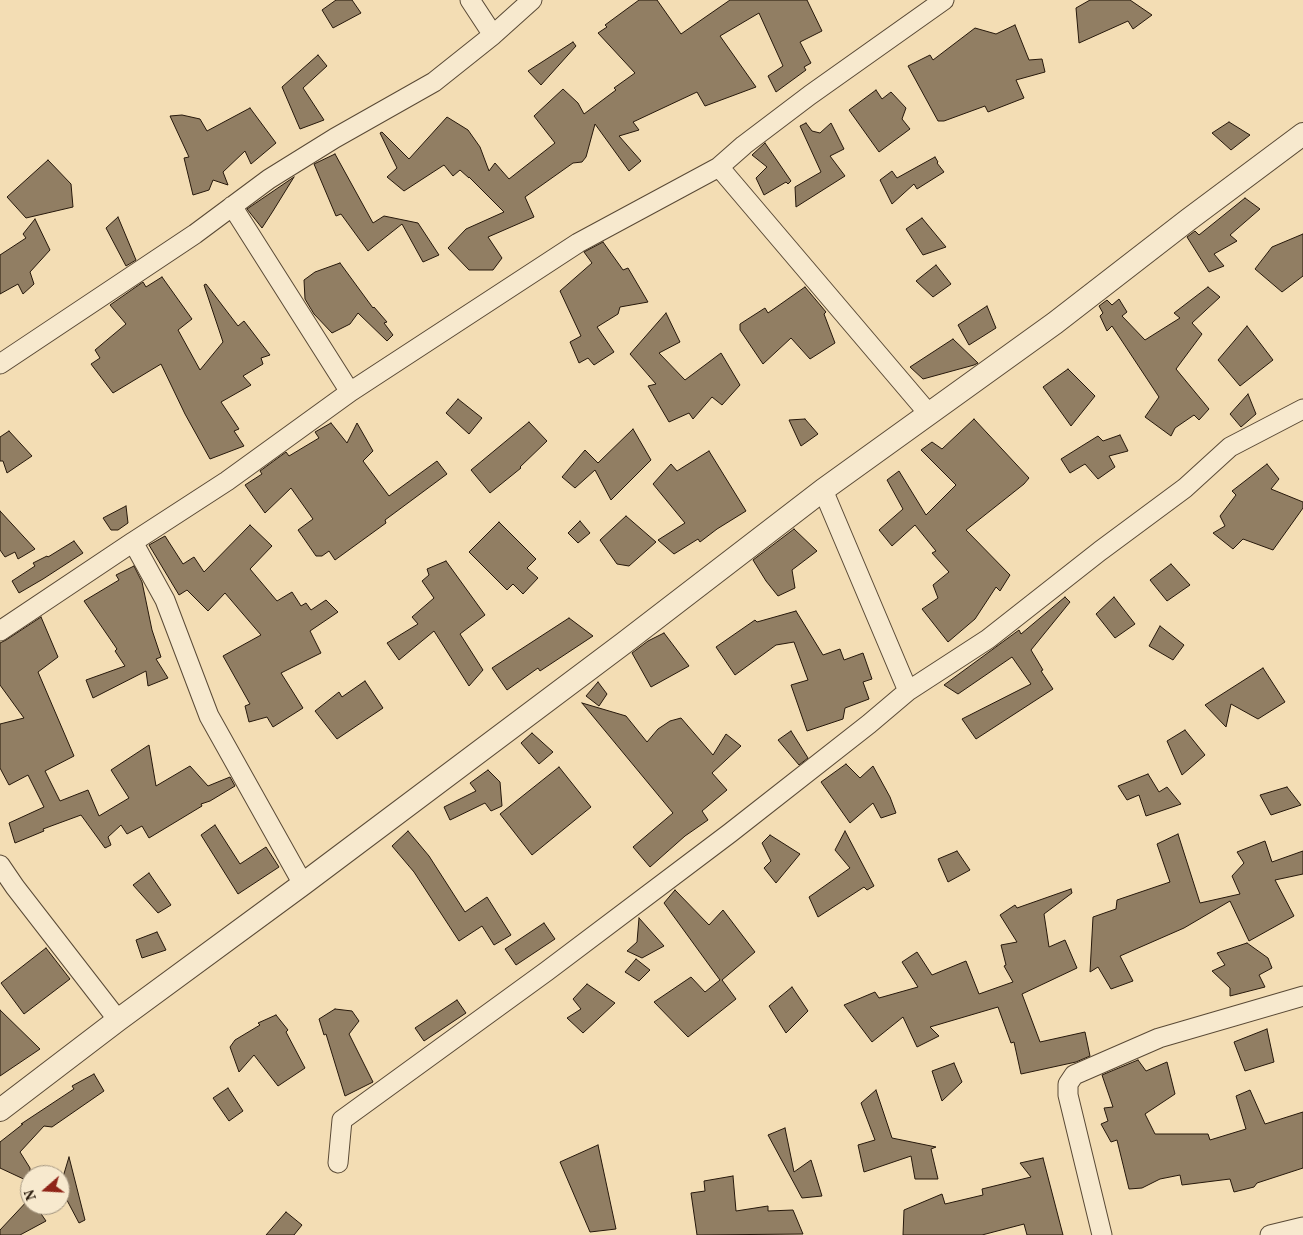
<!DOCTYPE html>
<style>
body{margin:0}
#map{position:relative;width:1303px;height:1235px;overflow:hidden;background:#f3ddb4;font-family:Vollkorn,serif}
canvas{display:block}
.north{position:absolute;left:20px;top:1165px;width:50px;height:50px;box-sizing:border-box;background:#f7e9ce;border:1px solid #a39580;border-radius:50%;rotate:251deg;font-size:14px;font-weight:700;line-height:20px;text-align:center;color:#26180b}
.north::after{content:'';display:block;margin:auto;width:18px;height:22px;background:#8f2418;clip-path:polygon(50% 0,100% 100%,50% 72%,0 100%)}
</style>
<div id="map">
<canvas width="1303" height="1235"></canvas>
<div class="north">N</div>
</div>
<script>
const ctx = document.querySelector('canvas').getContext('2d');
ctx.lineJoin = 'round';
function fillPath(path, color) { ctx.fillStyle = color; ctx.fill(path, 'evenodd'); }
const shape = rows => new Path2D(rows.map(r => 'M' + r).join(''));
function trace(path, color, width, dash) { ctx.strokeStyle = color; ctx.lineWidth = width; ctx.lineCap = dash ? 'butt' : 'round'; ctx.setLineDash(dash || []); ctx.stroke(path); }
const building = shape([
 [336,0,352,0,361,13,333,28,322,10,336,0],
 [639,0,657,0,681,34,730,0,807,0,822,31,800,42,811,63,804,67,806,70,776,92,768,76,783,66,759,13,720,36,756,87,705,106,697,92,633,122,639,130,619,136,641,161,629,171,595,124,586,157,582,162,573,163,525,197,534,217,488,237,502,258,493,270,469,270,448,248,466,229,504,212,469,177,469,178,460,170,453,176,444,165,404,191,387,177,397,168,380,133,382,132,409,159,447,117,468,130,480,147,489,171,495,163,509,179,555,143,534,116,563,89,578,103,584,114,616,90,614,88,635,73,598,33,607,27,605,25,639,0],
 [1090,0,1130,0,1152,15,1133,29,1128,21,1079,43,1076,8,1090,0],
 [1015,25,1029,60,1042,59,1045,72,1016,80,1024,98,988,112,985,106,944,121,938,121,908,66,930,55,933,60,975,28,996,34,1015,25],
 [573,42,576,46,541,85,528,71,573,42],
 [318,55,327,66,303,88,324,120,300,129,282,87,318,55],
 [876,90,882,99,891,92,906,108,902,119,910,129,879,152,849,110,876,90],
 [250,108,276,143,251,164,245,151,223,172,228,185,213,180,209,190,193,195,184,158,189,157,170,116,182,115,200,119,207,131,250,108],
 [1229,122,1250,135,1231,150,1212,133,1229,122],
 [806,123,812,131,820,133,831,123,844,149,830,156,845,176,796,207,795,187,821,172,800,126,806,123],
 [765,143,791,181,788,184,786,182,764,195,756,178,767,167,752,155,765,143],
 [335,154,373,223,384,216,418,223,439,255,423,262,402,224,368,251,341,214,336,216,314,164,335,154],
 [935,157,938,162,937,163,944,172,917,189,914,184,892,204,880,180,892,171,897,178,935,157],
 [48,160,71,184,73,207,26,218,7,197,48,160],
 [294,177,273,211,262,228,247,209,294,177],
 [1245,198,1260,209,1230,235,1237,241,1214,254,1224,266,1209,272,1187,237,1195,231,1199,235,1245,198],
 [118,217,136,260,126,266,106,228,118,217],
 [922,218,946,247,923,255,906,229,922,218],
 [35,219,50,250,30,272,34,284,23,294,18,284,0,294,0,255,26,238,23,234,35,219],
 [1303,234,1303,276,1282,292,1255,269,1272,247,1303,234],
 [603,242,623,270,628,268,648,302,620,307,618,314,597,327,614,352,594,365,588,358,579,363,570,342,581,336,560,291,592,263,584,252,603,242],
 [340,263,373,308,374,307,387,322,384,323,393,335,387,341,358,313,350,324,332,333,314,314,305,299,304,280,315,272,340,263],
 [936,265,951,284,933,297,916,281,936,265],
 [162,277,192,319,178,330,200,370,223,342,204,285,206,284,238,326,244,321,270,355,261,358,263,364,243,376,251,385,221,402,239,429,234,431,244,446,210,459,185,414,161,364,113,393,91,364,100,358,95,350,126,324,110,305,143,282,146,287,162,277],
 [805,287,826,312,824,314,835,343,810,359,791,338,763,364,740,330,740,324,765,308,768,313,805,287],
 [1208,287,1220,297,1192,323,1202,334,1176,369,1209,409,1199,420,1194,415,1175,428,1171,436,1145,417,1159,397,1112,326,1107,331,1100,316,1103,313,1099,306,1107,300,1112,305,1119,299,1127,312,1122,316,1145,340,1180,318,1174,313,1208,287],
 [987,306,996,328,969,345,958,325,987,306],
 [666,313,680,342,659,353,685,380,721,353,740,385,722,405,712,397,693,419,689,413,669,422,648,386,656,384,630,354,666,313],
 [1247,326,1273,360,1240,386,1218,360,1247,326],
 [953,339,978,363,974,365,923,379,910,367,953,339],
 [1068,369,1095,396,1071,426,1043,387,1068,369],
 [1248,394,1256,414,1241,427,1230,414,1248,394],
 [458,399,482,418,469,434,446,413,458,399],
 [805,419,818,434,801,446,789,420,805,419],
 [974,419,1029,478,1024,484,966,530,1010,575,1000,591,996,587,975,619,948,642,922,609,938,598,933,585,949,572,932,553,936,551,915,525,892,546,879,530,903,509,887,480,899,471,926,515,956,485,921,450,932,442,942,449,974,419],
 [529,422,547,441,520,467,521,468,490,493,471,470,529,422],
 [331,423,347,443,357,423,373,451,363,461,389,496,437,461,447,474,385,520,386,523,335,560,329,551,322,556,316,556,298,530,313,519,291,488,265,513,245,485,262,474,260,471,286,452,289,456,319,438,315,432,331,423],
 [633,429,651,460,611,500,595,470,575,488,562,477,585,450,598,463,633,429],
 [9,431,32,456,7,473,3,461,0,461,0,437,9,431],
 [1120,435,1128,451,1109,456,1115,467,1098,479,1085,464,1070,473,1061,459,1098,436,1103,441,1120,435],
 [709,451,746,511,717,529,700,542,698,539,674,554,658,540,685,523,653,484,671,464,677,471,709,451],
 [1267,464,1279,479,1271,489,1303,502,1303,508,1273,550,1243,539,1233,549,1213,533,1225,526,1220,516,1236,495,1232,491,1267,464],
 [126,506,128,523,118,530,111,530,103,518,126,506],
 [0,511,35,549,18,559,15,552,5,557,0,550,0,511],
 [626,516,656,542,629,566,617,564,600,540,626,516],
 [580,521,590,533,578,543,568,533,580,521],
 [499,522,536,559,527,568,538,578,523,594,513,584,507,590,469,552,499,522],
 [250,525,272,546,250,569,277,601,292,592,301,606,306,603,311,610,326,600,338,612,310,631,321,653,281,673,303,708,273,727,267,717,249,722,245,706,250,704,223,656,261,635,225,593,208,611,187,590,179,595,149,545,165,536,183,564,194,557,204,572,250,525],
 [794,529,817,551,792,570,795,588,778,596,766,581,753,560,794,529],
 [74,541,83,553,43,579,19,593,12,581,35,566,33,563,47,556,48,557,74,541],
 [446,561,485,615,460,634,483,670,469,686,434,631,399,660,387,643,418,624,412,617,434,598,422,581,429,575,427,569,446,561],
 [1171,564,1190,585,1167,601,1150,580,1171,564],
 [134,566,142,582,152,630,161,657,156,659,168,678,148,686,146,671,93,698,86,680,125,666,115,651,117,649,84,601,119,580,116,575,134,566],
 [1065,597,1070,602,1031,650,1043,670,1041,671,1053,689,976,739,962,719,1031,684,1012,657,958,694,944,685,1019,630,1021,634,1065,597],
 [1114,597,1135,624,1115,638,1096,614,1114,597],
 [796,611,823,655,840,649,844,660,863,653,872,679,863,682,869,699,845,708,843,719,807,731,791,685,808,680,794,642,776,645,735,675,716,647,755,620,757,622,796,611],
 [41,617,58,657,38,672,74,756,45,771,60,801,88,790,99,816,129,798,111,770,149,745,156,786,190,766,208,786,230,777,235,786,210,801,201,804,202,806,149,838,142,826,127,834,121,825,108,837,111,845,105,848,81,815,43,829,44,831,15,843,9,823,44,807,28,775,9,785,0,768,0,724,24,718,0,685,0,643,6,640,41,617],
 [569,618,593,636,540,671,538,668,507,690,492,668,569,618],
 [1160,626,1184,645,1173,660,1149,646,1160,626],
 [664,633,689,666,651,687,632,653,648,641,664,633],
 [1263,668,1285,702,1258,719,1231,704,1226,727,1205,705,1263,668],
 [365,681,383,708,337,739,315,711,339,692,342,697,365,681],
 [598,682,607,694,599,706,586,696,598,682],
 [582,703,626,716,647,742,658,729,670,721,681,718,713,755,726,734,741,746,712,773,727,790,702,811,708,820,685,836,650,867,633,847,673,813,582,703],
 [1185,730,1205,755,1182,775,1167,741,1185,730],
 [791,731,808,758,799,765,778,740,791,731],
 [532,733,553,752,539,764,521,743,532,733],
 [846,764,860,778,873,766,890,797,896,813,881,818,873,803,850,823,821,782,846,764],
 [559,767,591,807,532,855,500,814,559,767],
 [488,770,500,782,502,806,491,811,485,803,450,820,444,807,476,791,470,783,488,770],
 [1148,774,1159,792,1167,787,1181,804,1146,816,1139,795,1127,800,1118,786,1148,774],
 [1287,787,1301,805,1271,815,1260,795,1287,787],
 [215,825,240,864,266,847,279,867,238,894,201,835,215,825],
 [408,831,429,856,465,912,487,897,511,935,494,945,482,926,459,941,414,872,392,846,408,831],
 [845,831,874,886,867,890,864,887,818,917,809,897,850,868,835,850,845,831],
 [1178,834,1200,903,1240,894,1232,876,1244,863,1237,852,1265,841,1272,862,1303,851,1303,874,1275,880,1294,916,1249,941,1230,901,1184,928,1120,956,1133,981,1111,989,1098,967,1090,972,1093,917,1116,909,1117,900,1170,882,1157,844,1178,834],
 [770,835,800,854,776,883,764,868,771,861,762,843,770,835],
 [957,851,970,870,948,882,938,859,957,851],
 [149,873,171,905,158,913,133,885,149,873],
 [1071,889,1072,893,1044,914,1049,947,1065,940,1077,968,1022,994,1040,1042,1085,1032,1090,1056,1076,1062,1021,1074,1014,1042,1011,1043,998,1007,930,1027,939,1036,917,1047,903,1017,872,1042,844,1005,875,992,879,998,918,987,902,962,917,952,932,975,966,961,979,994,1013,982,1004,966,1006,965,1001,945,1017,942,1000,915,1015,905,1017,908,1071,889],
 [675,890,709,925,723,910,755,952,722,980,736,999,688,1037,654,1002,691,977,705,992,720,980,664,903,675,890],
 [639,918,664,946,642,958,627,951,637,942,639,918],
 [544,923,555,939,516,965,505,949,544,923],
 [157,932,166,950,142,958,136,940,157,932],
 [1247,943,1268,958,1272,968,1259,975,1265,987,1230,996,1230,988,1212,971,1225,965,1217,953,1247,943],
 [46,948,70,979,24,1014,1,983,46,948],
 [636,959,650,970,639,981,625,972,636,959],
 [587,984,615,1003,583,1033,567,1018,581,1009,573,999,587,984],
 [792,987,808,1011,786,1033,769,1006,792,987],
 [457,1000,466,1013,424,1041,415,1028,457,1000],
 [335,1009,352,1011,359,1021,349,1034,373,1082,345,1096,326,1034,324,1035,319,1019,335,1009],
 [0,1010,40,1049,0,1076,0,1010],
 [276,1015,288,1030,286,1032,305,1068,278,1086,254,1055,239,1072,230,1047,235,1040,260,1025,258,1023,276,1015],
 [1267,1029,1274,1062,1245,1071,1234,1042,1267,1029],
 [1138,1060,1146,1071,1167,1062,1175,1094,1145,1114,1155,1134,1208,1134,1210,1140,1246,1129,1236,1096,1250,1090,1265,1124,1303,1112,1303,1168,1257,1183,1254,1187,1234,1192,1230,1179,1182,1185,1180,1175,1160,1179,1142,1188,1129,1189,1117,1140,1111,1142,1101,1124,1108,1121,1104,1108,1113,1107,1102,1075,1138,1060],
 [954,1063,962,1082,942,1101,932,1071,954,1063],
 [94,1074,104,1091,52,1127,44,1126,20,1152,30,1168,30,1182,0,1168,0,1142,23,1124,21,1124,74,1089,72,1086,94,1074],
 [228,1088,243,1111,229,1121,213,1098,228,1088],
 [876,1090,892,1138,936,1147,931,1149,938,1179,915,1179,911,1156,864,1172,858,1145,875,1140,861,1103,876,1090],
 [785,1128,794,1172,811,1160,822,1196,802,1198,768,1135,785,1128],
 [598,1145,616,1229,590,1232,560,1162,598,1145],
 [69,1157,85,1220,79,1223,60,1187,69,1157],
 [1043,1158,1063,1235,1027,1235,1024,1224,982,1235,903,1235,904,1210,942,1194,945,1204,983,1195,982,1189,1031,1177,1020,1163,1043,1158],
 [733,1176,736,1211,768,1206,768,1211,793,1210,803,1234,697,1235,691,1193,705,1191,704,1181,733,1176],
 [30,1198,30,1205,35,1205,46,1221,20,1235,0,1235,0,1230,30,1198],
 [286,1212,302,1225,294,1235,266,1235,286,1212]
]);
fillPath(building, '#917e63');
trace(building, '#26180b', 1);
const minor = shape([
 [470,0,493,35],
 [719,167,744,145,810,95,944,0],
 [232,206,350,392],
 [0,364,195,234,269,179,335,138,434,82,493,35,532,0],
 [133,542,227,481,350,392,578,243,719,167,929,414],
 [0,631,133,542,165,600,209,716,303,884],
 [908,691,988,639,1100,551,1185,488,1230,447,1303,409],
 [0,865,15,887,118,1020],
 [338,1163,342,1120,547,971,730,833,869,724,908,691,823,490],
 [1102,1235,1068,1095,1068,1084,1074,1075,1159,1038,1303,996],
 [1270,1235,1303,1227]
]);
const tertiary = shape([
 [0,1110,118,1020,303,884,624,643,823,490,1055,323,1188,220,1303,134]
]);
trace(minor, '#594935', 21);
trace(tertiary, '#594935', 24);
trace(minor, '#f7e9ce', 19);
trace(tertiary, '#f7e9ce', 22);
</script>
